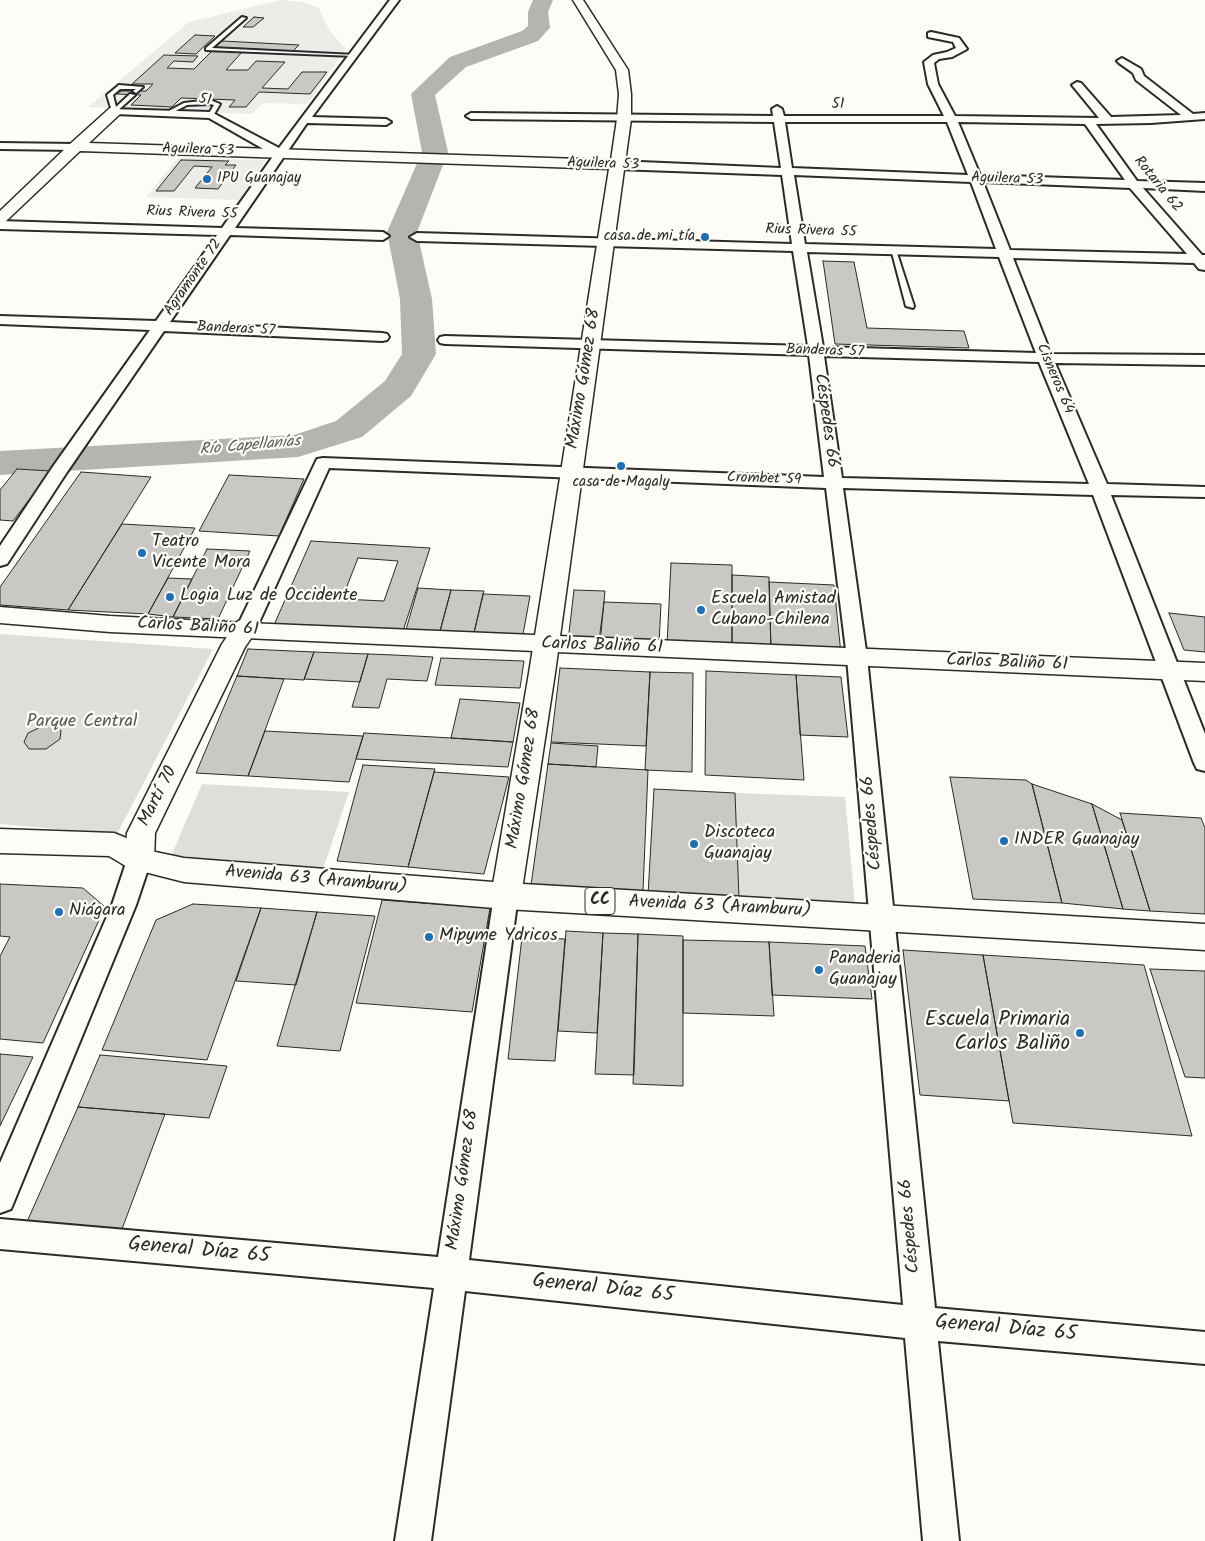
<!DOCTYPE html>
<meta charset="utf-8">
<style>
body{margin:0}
canvas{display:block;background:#fdfcf7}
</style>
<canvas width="1205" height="1541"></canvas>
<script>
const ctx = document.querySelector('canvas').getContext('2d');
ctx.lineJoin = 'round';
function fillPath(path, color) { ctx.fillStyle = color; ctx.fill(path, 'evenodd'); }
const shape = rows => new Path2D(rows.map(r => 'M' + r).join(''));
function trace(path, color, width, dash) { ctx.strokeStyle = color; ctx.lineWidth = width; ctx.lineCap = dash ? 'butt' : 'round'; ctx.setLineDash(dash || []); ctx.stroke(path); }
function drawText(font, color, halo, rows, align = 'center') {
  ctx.font = font + ' Kalam,sans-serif'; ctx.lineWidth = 4.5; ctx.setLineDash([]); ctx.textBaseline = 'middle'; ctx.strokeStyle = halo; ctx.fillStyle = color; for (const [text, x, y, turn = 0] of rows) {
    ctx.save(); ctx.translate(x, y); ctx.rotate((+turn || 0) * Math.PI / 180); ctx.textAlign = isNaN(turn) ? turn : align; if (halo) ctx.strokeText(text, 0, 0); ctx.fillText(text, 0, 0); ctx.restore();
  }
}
fillPath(shape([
 [281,0,303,2,319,8,329,30,346,49,307,104,264,103,251,114,88,107,189,22],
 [178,158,266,160,239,200,146,197]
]), '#edece8');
fillPath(shape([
 [0,634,213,649,117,834,0,824],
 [202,784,349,792,322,872,182,859,172,854],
 [735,793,845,797,855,905,739,899]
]), '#dfdeda');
fillPath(shape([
 [533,0,553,0,548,12,550,28,546,32,538,41,466,67,435,95,448,152,417,232,432,299,436,354,411,396,362,437,298,457,0,475,0,451,294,435,336,421,385,381,402,354,400,299,387,232,422,152,411,94,450,57,522,31,528,26,528,12,533,0]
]), '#b5b4b1');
const building = shape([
 [254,17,264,18,253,27,243,27,254,17],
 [195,35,215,36,196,54,175,53,195,35],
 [222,41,299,45,293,51,215,47,222,41],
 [212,51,242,52,226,70,248,70,256,61,285,62,262,88,288,89,302,72,327,72,310,94,259,92,246,107,229,107,235,100,181,98,172,107,131,105,141,95,117,94,121,91,146,91,153,84,132,84,164,55,198,56,193,62,174,61,167,68,194,69,212,51],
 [181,160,229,161,225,165,236,165,218,189,195,188,212,167,194,166,174,191,156,191,181,160],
 [823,261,854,262,867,328,964,331,969,348,835,344,823,261],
 [17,469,51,471,13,521,0,520,0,490,17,469],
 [81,472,151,477,68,610,0,605,0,587,81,472],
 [229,475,304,479,279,536,199,531,229,475],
 [122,524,195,528,148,614,68,610,122,524],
 [311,541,430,548,402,634,274,625,311,541],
 [358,558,398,561,384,601,342,599,358,558],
 [207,549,250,551,218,619,173,617,207,549],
 [671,563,732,565,732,648,667,645,671,563],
 [732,575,769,577,771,650,732,648,732,575],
 [168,578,192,579,173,617,148,614,168,578],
 [769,582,834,585,841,654,771,650,769,582],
 [418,588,451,590,439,635,405,633,418,588],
 [451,590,484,591,473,637,439,635,451,590],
 [574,590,605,591,600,643,568,641,574,590],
 [483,594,530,596,522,640,473,637,483,594],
 [604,602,661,604,659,644,599,641,604,602],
 [1169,613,1205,617,1205,652,1184,650,1169,613],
 [248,649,314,652,304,680,237,676,248,649],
 [314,652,368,654,360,682,304,679,314,652],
 [368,654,394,655,433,657,427,681,387,679,379,708,352,707,368,654],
 [441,658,524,661,520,688,435,685,441,658],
 [560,668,650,672,646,746,551,742,560,668],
 [706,671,796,675,804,780,705,775,706,671],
 [650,672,693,673,692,772,645,770,650,672],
 [796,675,841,677,848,737,800,735,796,675],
 [237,676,284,679,248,776,196,773,237,676],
 [460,699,520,703,513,742,451,738,460,699],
 [45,725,55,726,59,728,61,731,60,739,46,749,29,749,24,742,28,733,45,725],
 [265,731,363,736,349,782,248,776,265,731],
 [364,733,451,738,513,742,508,767,356,759,364,733],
 [551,743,598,746,596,767,548,764,551,743],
 [548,764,648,770,643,891,531,885,548,764],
 [363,765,435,769,408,867,337,861,363,765],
 [434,772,509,777,484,874,408,867,434,772],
 [950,777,1026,780,1032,784,1062,903,973,899,950,777],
 [1032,784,1092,804,1123,909,1062,903,1032,784],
 [654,789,735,793,739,899,648,895,654,789],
 [1092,804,1122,820,1150,911,1123,909,1092,804],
 [1120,813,1201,818,1205,828,1205,914,1150,911,1120,813],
 [0,884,83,888,105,907,43,1043,0,1039,0,956,10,937,0,936,0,884],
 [382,900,490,908,472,1012,356,1003,382,900],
 [193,904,261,908,207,1060,102,1050,156,920,193,904],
 [261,908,317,912,296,985,236,981,261,908],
 [317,912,375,916,340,1051,277,1046,317,912],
 [566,931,603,933,597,1033,558,1031,566,931],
 [603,933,638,934,634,1075,595,1074,603,933],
 [638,934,683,936,683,1086,633,1084,638,934],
 [522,937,565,939,555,1061,508,1059,522,937],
 [683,940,769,942,774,1016,683,1013,683,940],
 [769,942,865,946,872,999,772,995,769,942],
 [903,950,983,955,1009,1101,920,1095,903,950],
 [983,955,1144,965,1192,1136,1013,1123,983,955],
 [1150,969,1205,971,1205,1078,1185,1077,1150,969],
 [0,1054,33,1057,0,1126,0,1054],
 [100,1055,227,1066,209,1118,78,1107,100,1055],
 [78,1107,165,1114,119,1237,22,1233,78,1107]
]);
fillPath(building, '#c9c8c4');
trace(building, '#2b2b2b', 1);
const service = shape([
 [242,17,246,18,212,48,356,55,354,56,206,50,206,48,242,17],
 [119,85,143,87,136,93,133,91,136,89,120,89,113,95,116,107,130,94,135,95,115,113,112,111,107,95,119,85],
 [210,100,220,104,213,116,208,115,214,105,210,104,187,105,170,114,165,113,184,103,210,100],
 [891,249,896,250,914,306,913,308,906,306,891,249]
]);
const minor = shape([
 [390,0,399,0,312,117,386,119,391,122,386,125,307,123,235,228,383,232,389,236,383,240,230,235,170,322,382,333,387,334,389,337,387,340,382,341,164,331,67,472,7,564,0,566,0,546,52,468,150,330,0,324,0,316,156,321,217,235,0,229,0,221,222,228,274,155,209,118,115,114,111,113,110,111,111,109,211,112,279,148,390,0],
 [931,32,959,38,967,49,952,57,939,59,934,63,938,84,955,116,1099,118,1072,85,1077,82,1081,83,1111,117,1181,115,1136,80,1133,73,1119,63,1117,61,1122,58,1141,69,1144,76,1193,114,1205,113,1205,119,1151,123,1096,124,1137,181,1205,183,1205,191,1143,188,1202,255,1205,255,1205,270,1199,269,1194,263,1013,258,1051,354,1205,355,1205,365,1055,363,1107,484,1205,487,1205,497,1111,495,1205,734,1205,771,1197,769,1194,763,1093,495,843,488,867,658,935,1308,1205,1332,1205,1364,938,1341,959,1541,923,1541,905,1338,465,1291,431,1541,395,1541,434,1288,0,1249,0,1219,438,1257,494,896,497,889,506,886,515,889,518,896,469,1260,903,1305,847,658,826,488,329,468,257,627,254,632,247,634,240,632,237,627,317,459,323,458,824,477,809,355,445,344,440,343,438,340,440,337,445,336,808,346,793,251,417,241,410,237,417,233,792,244,782,175,617,169,611,165,617,161,781,168,774,122,471,119,466,116,471,113,773,116,772,109,777,106,782,109,784,116,944,116,928,84,924,62,933,55,947,52,956,48,953,42,928,37,928,33,931,32],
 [785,122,947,122,968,175,792,168,785,122],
 [958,122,1085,124,1125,180,980,175,958,122],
 [794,175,971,182,996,249,805,244,794,175],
 [983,182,1130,188,1187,254,1010,250,983,182],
 [807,252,999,257,1036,353,823,347,807,252],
 [824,356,1039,362,1089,484,842,478,824,356],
 [0,143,75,144,81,147,75,150,0,149,0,143],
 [139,850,148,853,151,860,136,905,11,1209,0,1213,0,1163,112,905,127,860,130,853,139,850]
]);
const tertiary = shape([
 [573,0,583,0,628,70,631,94,631,119,555,673,521,896,517,905,506,909,495,905,491,896,529,673,609,169,80,151,5,222,0,224,0,211,70,144,110,108,115,107,122,111,120,114,89,143,611,160,617,119,619,94,616,70,573,0],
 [247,619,256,621,259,627,245,647,155,833,154,860,149,868,139,872,129,868,124,860,127,833,222,644,238,621,247,619]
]);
const primary = shape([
 [0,607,110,616,247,623,1205,663,1205,681,110,632,0,623,0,607],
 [0,829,114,833,124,837,146,850,184,858,506,883,1205,924,1205,950,506,909,184,882,129,868,109,856,0,853,0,829]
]);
trace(service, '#2b2b2b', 4);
trace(minor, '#2b2b2b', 4);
trace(tertiary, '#2b2b2b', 3);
trace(primary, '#2b2b2b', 3);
fillPath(service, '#fdfcf7');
fillPath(minor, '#fdfcf7');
fillPath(tertiary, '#fdfcf7');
fillPath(primary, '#fdfcf7');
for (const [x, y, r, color] of [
 [207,179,5,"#1f6fb2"],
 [705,237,5,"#1f6fb2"],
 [621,466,5,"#1f6fb2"],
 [142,553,5,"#1f6fb2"],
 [170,597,5,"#1f6fb2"],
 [701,610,5,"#1f6fb2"],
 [1004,841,5,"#1f6fb2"],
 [694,844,5,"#1f6fb2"],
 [59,912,5,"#1f6fb2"],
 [429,937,5,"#1f6fb2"],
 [819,970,5,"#1f6fb2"],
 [1080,1033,5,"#1f6fb2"]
]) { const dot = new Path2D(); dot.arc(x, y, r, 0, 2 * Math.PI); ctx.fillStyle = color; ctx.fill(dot); trace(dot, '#fdfcf7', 2); }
drawText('15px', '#2b2b2b', '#fdfcf7', [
 ["51",205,101,8],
 ["51",838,105],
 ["Aguilera 53",198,151,2],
 ["Aguilera 53",603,165,2],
 ["Aguilera 53",1007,180,2],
 ["Rotaria 62",1157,185,51],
 ["Rius Rivera 55",192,214,2],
 ["Rius Rivera 55",811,232,2],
 ["Agramonte 72",194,278,-55],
 ["Banderas 57",236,330,3],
 ["Banderas 57",825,352,2],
 ["Cisneros 64",1054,379,67],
 ["Crombet 59",764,480,2]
]);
drawText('15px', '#2b2b2b', '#fdfcf7', [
 ["IPU Guanajay",217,179],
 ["casa de mi tía",695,237,"right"],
 ["casa de Magaly",621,483,"center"]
], 'left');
drawText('italic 16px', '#5b5b5a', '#fdfcf7', [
 ["Río Capellanías",250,447,-5]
]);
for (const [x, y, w] of [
 [600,901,30]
]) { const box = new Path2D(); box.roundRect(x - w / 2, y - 13.5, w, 27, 4); ctx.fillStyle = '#fdfcf7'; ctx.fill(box); trace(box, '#2b2b2b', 1); }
drawText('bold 16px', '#2b2b2b', null, [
 ["CC",600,901]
]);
drawText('18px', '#2b2b2b', '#fdfcf7', [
 ["Máximo Gómez 68",585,379,-81],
 ["Céspedes 66",825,421,82],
 ["Carlos Baliño 61",198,628,3],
 ["Carlos Baliño 61",602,647,2],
 ["Carlos Baliño 61",1007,664,2],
 ["Máximo Gómez 68",525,779,-81],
 ["Martí 70",159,797,-63],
 ["Céspedes 66",873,823,-95],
 ["Avenida 63 (Aramburu)",316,881,5],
 ["Avenida 63 (Aramburu)",720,908,3],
 ["Máximo Gómez 68",464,1180,-82],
 ["Céspedes 66",911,1226,-95]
]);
drawText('18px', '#2b2b2b', '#fdfcf7', [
 ["Teatro",152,543],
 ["Vicente Mora",152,564],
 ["Logia Luz de Occidente",180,597],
 ["Escuela Amistad",711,600],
 ["Cubano-Chilena",711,621],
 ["Discoteca",704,834],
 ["Guanajay",704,855],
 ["INDER Guanajay",1014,841],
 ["Niágara",69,912],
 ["Mipyme Ydricos",439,937],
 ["Panaderia",829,960],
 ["Guanajay",829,981]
], 'left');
drawText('18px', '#585857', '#fdfcf7', [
 ["Parque Central",82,723]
]);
drawText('21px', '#2b2b2b', '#fdfcf7', [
 ["Escuela Primaria",1070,1021],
 ["Carlos Baliño",1070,1045]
], 'right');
drawText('21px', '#2b2b2b', '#fdfcf7', [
 ["General Díaz 65",199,1252,5],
 ["General Díaz 65",603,1290,6],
 ["General Díaz 65",1006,1330,5]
]);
</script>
